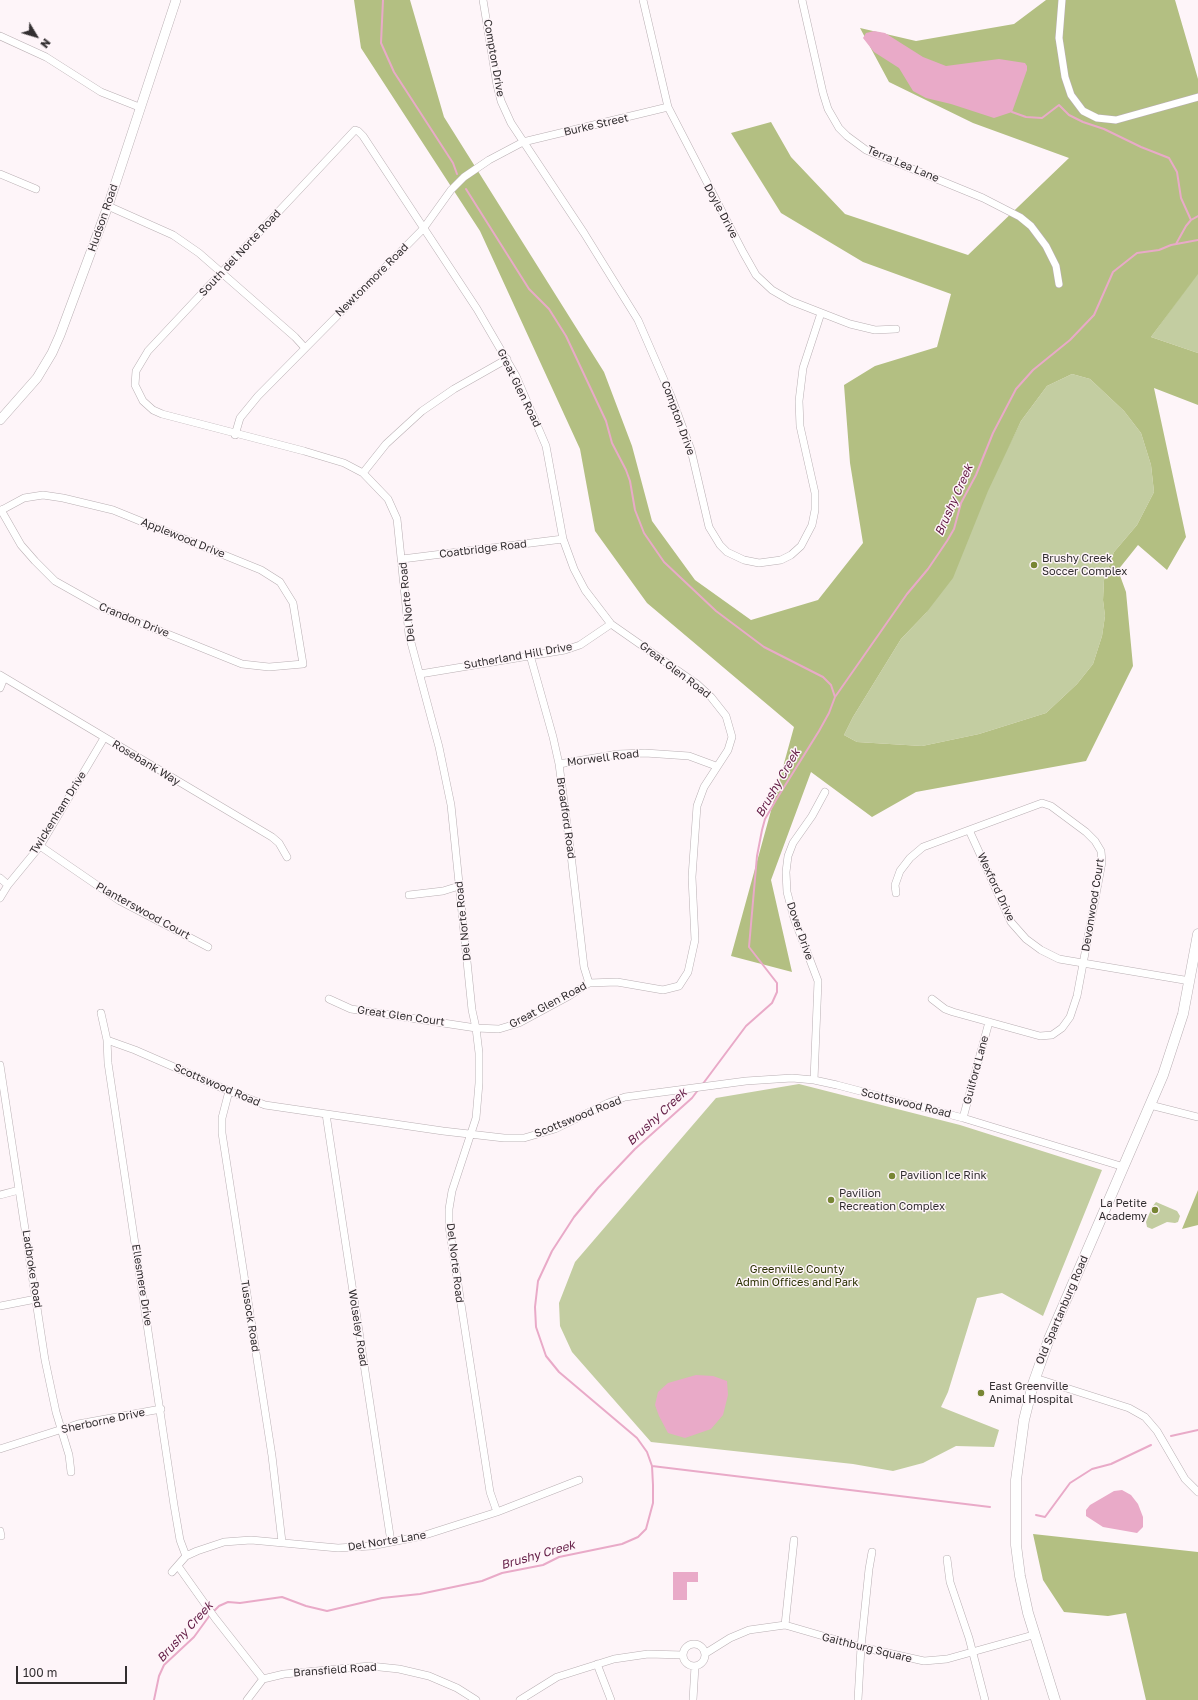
<!DOCTYPE html>
<style>
body{margin:0}
#map{position:relative;width:1198px;height:1700px;overflow:hidden;background:#fef5f9;font-family:"Golos Text",sans-serif}
canvas{display:block}
.north{position:absolute;left:16px;top:16px;width:40px;height:40px;-webkit-text-stroke:3px #fef5f9;paint-order:stroke;rotate:128deg;font-size:11px;font-weight:700;line-height:16px;text-align:center;color:#322e30}
.north::after{content:'';display:block;margin:auto;width:14px;height:18px;background:#322e30;clip-path:polygon(50% 0,100% 100%,50% 72%,0 100%)}
.scale{position:absolute;left:16px;top:1666px;width:111px;height:18px;box-sizing:border-box;border:2px solid #322e30;border-top:0;padding-left:5px;font-size:12px;line-height:14px;white-space:nowrap;color:#322e30;-webkit-text-stroke:3px #fef5f9;paint-order:stroke}
</style>
<div id="map">
<canvas width="1198" height="1700"></canvas>
<div class="north">N</div>
<div class="scale">100 m</div>
</div>
<script>
const ctx = document.querySelector('canvas').getContext('2d');
ctx.lineJoin = 'round';
function fillPath(path, color) { ctx.fillStyle = color; ctx.fill(path, 'evenodd'); }
const shape = rows => new Path2D(rows.map(r => 'M' + r).join(''));
function trace(path, color, width, dash) { ctx.strokeStyle = color; ctx.lineWidth = width; ctx.lineCap = dash ? 'butt' : 'round'; ctx.setLineDash(dash || []); ctx.stroke(path); }
function drawText(font, color, halo, rows, align = 'center') {
  ctx.font = font + ' "Golos Text",sans-serif'; ctx.lineWidth = 3; ctx.setLineDash([]); ctx.textBaseline = 'middle'; ctx.strokeStyle = halo; ctx.fillStyle = color; for (const [text, x, y, turn = 0] of rows) {
    ctx.save(); ctx.translate(x, y); ctx.rotate((+turn || 0) * Math.PI / 180); ctx.textAlign = isNaN(turn) ? turn : align; if (halo) ctx.strokeText(text, 0, 0); ctx.fillText(text, 0, 0); ctx.restore();
  }
}
fillPath(shape([
 [1197,274,1198,274,1198,353,1151,337],
 [1072,374,1090,379,1124,411,1141,433,1151,465,1154,492,1137,525,1114,552,1104,580,1103,600,1105,616,1102,636,1093,664,1077,684,1046,713,979,734,922,746,857,742,844,735,853,717,901,639,926,613,1021,421,1047,386],
 [799,1084,960,1125,1102,1170,1043,1316,1002,1293,977,1298,948,1392,941,1407,999,1430,994,1447,956,1446,923,1463,893,1471,853,1464,651,1442,572,1352,560,1326,559,1303,575,1262,716,1098],
 [1156,1202,1177,1211,1180,1216,1178,1222,1175,1223,1167,1222,1152,1229,1147,1227,1146,1222,1152,1207]
]), '#c3cda1');
fillPath(shape([
 [354,0,410,0,444,117,604,372,632,446,652,521,695,580,751,620,818,600,863,543,850,463,844,385,875,366,937,347,951,294,863,262,781,213,731,133,771,122,791,157,845,214,968,255,1069,158,973,123,889,82,860,28,916,41,1014,24,1046,0,1175,0,1198,79,1198,274,1151,337,1198,353,1198,405,1154,388,1186,537,1167,570,1138,545,1118,570,1126,592,1133,666,1086,761,916,792,872,817,811,772,771,880,792,972,731,956,794,727,647,603,595,531,580,449,480,231,361,48],
 [1072,374,1090,379,1124,411,1141,433,1151,465,1154,492,1137,525,1114,552,1104,580,1103,600,1105,616,1102,636,1093,664,1077,684,1046,713,979,734,922,746,857,742,844,735,853,717,901,639,926,613,953,578,988,491,1021,421,1047,386],
 [1198,1190,1198,1225,1182,1229],
 [1033,1534,1198,1552,1198,1700,1146,1700,1126,1613,1108,1616,1064,1612,1043,1580]
]), '#b3bf82');
fillPath(shape([
 [874,31,885,33,923,57,946,66,999,59,1025,63,1027,66,1027,70,1012,112,994,118,951,104,926,98,913,91,899,68,874,52,863,38,866,33],
 [696,1375,713,1376,727,1381,728,1395,723,1415,711,1429,685,1438,668,1433,659,1416,655,1405,658,1392,668,1383],
 [1122,1490,1131,1495,1138,1504,1143,1517,1143,1527,1137,1533,1103,1527,1086,1516,1086,1510,1090,1505,1114,1491],
 [673,1572,698,1572,698,1582,687,1582,687,1600,673,1600]
]), '#e9aac8');
trace(shape([
 [383,0,381,43,394,72,453,163,457,174],
 [1012,112,1026,117,1042,118,1059,105,1069,115,1083,122,1104,129,1141,147,1169,158,1177,172,1181,198,1191,220],
 [466,189,529,289,549,309,566,336,606,421,612,443,626,470,630,481,635,510,644,533,664,562,716,611,764,647,823,677,831,685,835,697],
 [1176,244,1186,226,1191,220,1198,216],
 [702,1085,746,1026,772,1003,777,992,777,983,749,947,757,856,762,830,765,819,776,800,819,731,829,713,835,697,907,594,928,569,947,541,954,529,961,503,976,475,993,433,1016,389,1033,370,1070,340,1094,315,1113,272,1137,253,1159,250,1171,245,1198,240],
 [1171,1436,1198,1430],
 [652,1466,990,1507],
 [1036,1515,1045,1517,1070,1483,1092,1469,1111,1464,1151,1445],
 [213,1612,219,1606,228,1602,240,1603,282,1597,306,1606,327,1611,382,1598,420,1594,482,1581,502,1573,543,1565,559,1557,622,1544,638,1537,646,1529,653,1503,653,1485,652,1466,647,1452,637,1438,559,1372,546,1356,536,1327,535,1307,538,1281,552,1251,574,1217,598,1188,635,1149,692,1098,698,1090],
 [154,1700,159,1676,164,1665,194,1637,210,1615]
]), '#e9aac8', 2);
const minor = shape([
 [483,0,497,85,501,101,511,123,584,233,638,320,671,396,691,450,709,527,720,545,727,552,744,560,759,563,781,560,791,555,801,546,812,525,815,510,815,493,800,426,799,401,803,368,821,313],
 [643,0,668,107,743,252,756,275,772,290,791,301,850,324,875,330,896,329],
 [802,0,823,93,828,109,839,128,847,136,866,150,983,198,1020,217,1031,226,1046,246,1056,266,1059,284],
 [1062,0,1059,38,1065,77,1071,95,1083,111,1097,118,1116,120,1198,97],
 [0,36,46,57,101,92,139,107],
 [0,174,36,189],
 [108,206,173,235,199,253,295,337,305,348],
 [235,435,240,418,258,396,423,229,451,190,464,177,489,160,523,142,668,107],
 [363,473,386,444,422,411,454,389,507,359],
 [0,511,24,498,43,495,63,498,113,510,261,570,280,582,293,603,303,664,269,667,242,664,103,608,55,581,35,561,21,545,1,510],
 [402,559,563,539],
 [530,655,553,737,559,764,571,855,584,967,589,983],
 [420,674,565,650,580,645,611,624],
 [0,675,272,837,279,843,287,857],
 [0,688,4,678],
 [559,764,618,754,645,753,689,756,716,766],
 [969,830,1011,922,1026,939,1041,950,1059,959,1190,981],
 [40,846,120,901,208,947],
 [0,878,8,885],
 [896,893,895,885,900,871,910,858,923,847,1042,803,1051,806,1086,832,1095,841,1101,851,1102,862,1077,996,1070,1017,1062,1028,1052,1035,1040,1036,953,1012,945,1009,932,999],
 [409,895,443,891,459,886],
 [0,898,8,885,40,846,104,738],
 [329,999,351,1009,476,1028,499,1029,519,1023,569,996,589,983,617,982,663,990,679,986,688,972,695,940,692,877,697,806,704,787,728,750,732,737,726,716,711,697,697,684,611,624,585,590,574,569,563,539,546,446,516,376,477,309,363,136,358,131,355,130,148,351,136,371,135,385,143,401,153,410,162,414,304,451,344,463,363,473,388,499,397,519,409,635,439,747,451,805,472,1010,476,1028,479,1053,479,1083,476,1118,452,1191,449,1209,449,1226,490,1492,497,1512],
 [101,1013,107,1040,108,1063,174,1505,180,1540,186,1556],
 [107,1040,135,1050,229,1091,265,1105,443,1131,504,1138,524,1138,555,1129,608,1103,625,1097,746,1081,792,1078,814,1080,837,1085,963,1118,1124,1167],
 [0,1065,45,1360,56,1412,69,1455,71,1472],
 [814,1080,818,981,794,918,787,892,786,872,788,856,793,843,812,816,825,792],
 [229,1091,222,1118,222,1133,272,1456,282,1542],
 [1150,1105,1198,1117],
 [326,1114,391,1542],
 [963,1118,989,1022],
 [0,1195,19,1190],
 [0,1306,36,1299],
 [1035,1378,1129,1408,1145,1417,1157,1431,1185,1479,1198,1492],
 [0,1449,78,1424,161,1409],
 [0,1531,1,1536],
 [947,1559,950,1582,969,1638,985,1700],
 [178,1566,215,1618,263,1679],
 [172,1572,186,1556,197,1551,224,1542,251,1540,338,1548,371,1546,422,1536,497,1512,579,1480],
 [785,1625,794,1540],
 '683 1655a11 11 0 1 1 22 0a11 11 0 1 1-22 0Z',
 [706,1653,730,1638,749,1630,785,1625,861,1647,924,1661,947,1659,1033,1635],
 [597,1664,611,1700],
 [247,1700,263,1679,284,1674,370,1666,399,1669,429,1676,457,1688,476,1700],
 [520,1700,557,1677,614,1659,648,1654,683,1655],
 [693,1700,695,1666],
 [858,1700,861,1647,869,1569,872,1552]
]);
const tertiary = shape([
 [0,420,37,378,52,353,60,335,108,206,176,0]
]);
const secondary = shape([
 [1055,1700,1028,1613,1020,1576,1016,1545,1016,1480,1024,1420,1033,1384,1049,1339,1163,1075,1183,1014,1198,934]
]);
trace(minor, '#b9afb3', 8);
trace(tertiary, '#b9afb3', 10);
trace(secondary, '#b9afb3', 11);
trace(minor, '#fff', 7);
trace(tertiary, '#fff', 9);
trace(secondary, '#fff', 10);
for (const [x, y, r, color] of [
 [1034,565,4,"#788634"],
 [892,1176,4,"#788634"],
 [831,1200,4,"#788634"],
 [1155,1210,4,"#788634"],
 [981,1393,4,"#788634"]
]) { const dot = new Path2D(); dot.arc(x, y, r, 0, 2 * Math.PI); ctx.fillStyle = color; ctx.fill(dot); trace(dot, '#fef5f9', 1.5); }
drawText('11px', '#322e30', '#fef5f9', [
 ["Compton Drive",494,58,80],
 ["Burke Street",596,125,-13],
 ["Terra Lea Lane",903,164,23],
 ["Doyle Drive",721,211,62],
 ["Hudson Road",103,218,-71],
 ["South del Norte Road",240,253,-47],
 ["Newtonmore Road",372,280,-45],
 ["Great Glen Road",519,388,64],
 ["Compton Drive",678,418,70],
 ["Applewood Drive",183,538,22],
 ["Coatbridge Road",483,549,-7],
 ["Del Norte Road",407,602,-96],
 ["Crandon Drive",134,620,22],
 ["Sutherland Hill Drive",518,656,-10],
 ["Great Glen Road",675,670,37],
 ["Morwell Road",603,758,-7],
 ["Rosebank Way",146,763,31],
 ["Twickenham Drive",58,813,-58],
 ["Broadford Road",566,818,82],
 ["Wexford Drive",996,887,65],
 ["Devonwood Court",1093,905,-81],
 ["Planterswood Court",143,911,29],
 ["Del Norte Road",463,921,-96],
 ["Dover Drive",800,931,71],
 ["Great Glen Road",548,1005,-28],
 ["Great Glen Court",401,1016,8],
 ["Guilford Lane",976,1070,-75],
 ["Scottswood Road",217,1085,23],
 ["Scottswood Road",906,1103,14],
 ["Scottswood Road",578,1117,-22],
 ["Del Norte Road",455,1263,83],
 ["Ladbroke Road",32,1269,81],
 ["Ellesmere Drive",142,1285,81],
 ["Old Spartanburg Road",1062,1310,-67],
 ["Tussock Road",250,1316,81],
 ["Wolseley Road",358,1328,81],
 ["Sherborne Drive",103,1421,-12],
 ["Del Norte Lane",387,1541,-9],
 ["Gaithburg Square",867,1648,14],
 ["Bransfield Road",335,1670,-4]
]);
drawText('11px', '#322e30', '#fef5f9', [
 ["Brushy Creek",1042,559],
 ["Soccer Complex",1042,572],
 ["Pavilion Ice Rink",900,1176],
 ["Pavilion",839,1194],
 ["Recreation Complex",839,1207],
 ["La Petite",1147,1204,"right"],
 ["Academy",1147,1217,"right"],
 ["East Greenville",989,1387],
 ["Animal Hospital",989,1400]
], 'left');
drawText('11px', '#2b3102', '#fef5f9', [
 ["Greenville County",797,1270],
 ["Admin Offices and Park",797,1283]
]);
drawText('italic 12px', '#631c45', '#fef5f9', [
 ["Brushy Creek",954,500,-66],
 ["Brushy Creek",778,783,-60],
 ["Brushy Creek",657,1117,-43],
 ["Brushy Creek",538,1555,-16],
 ["Brushy Creek",185,1632,-48]
]);
</script>
